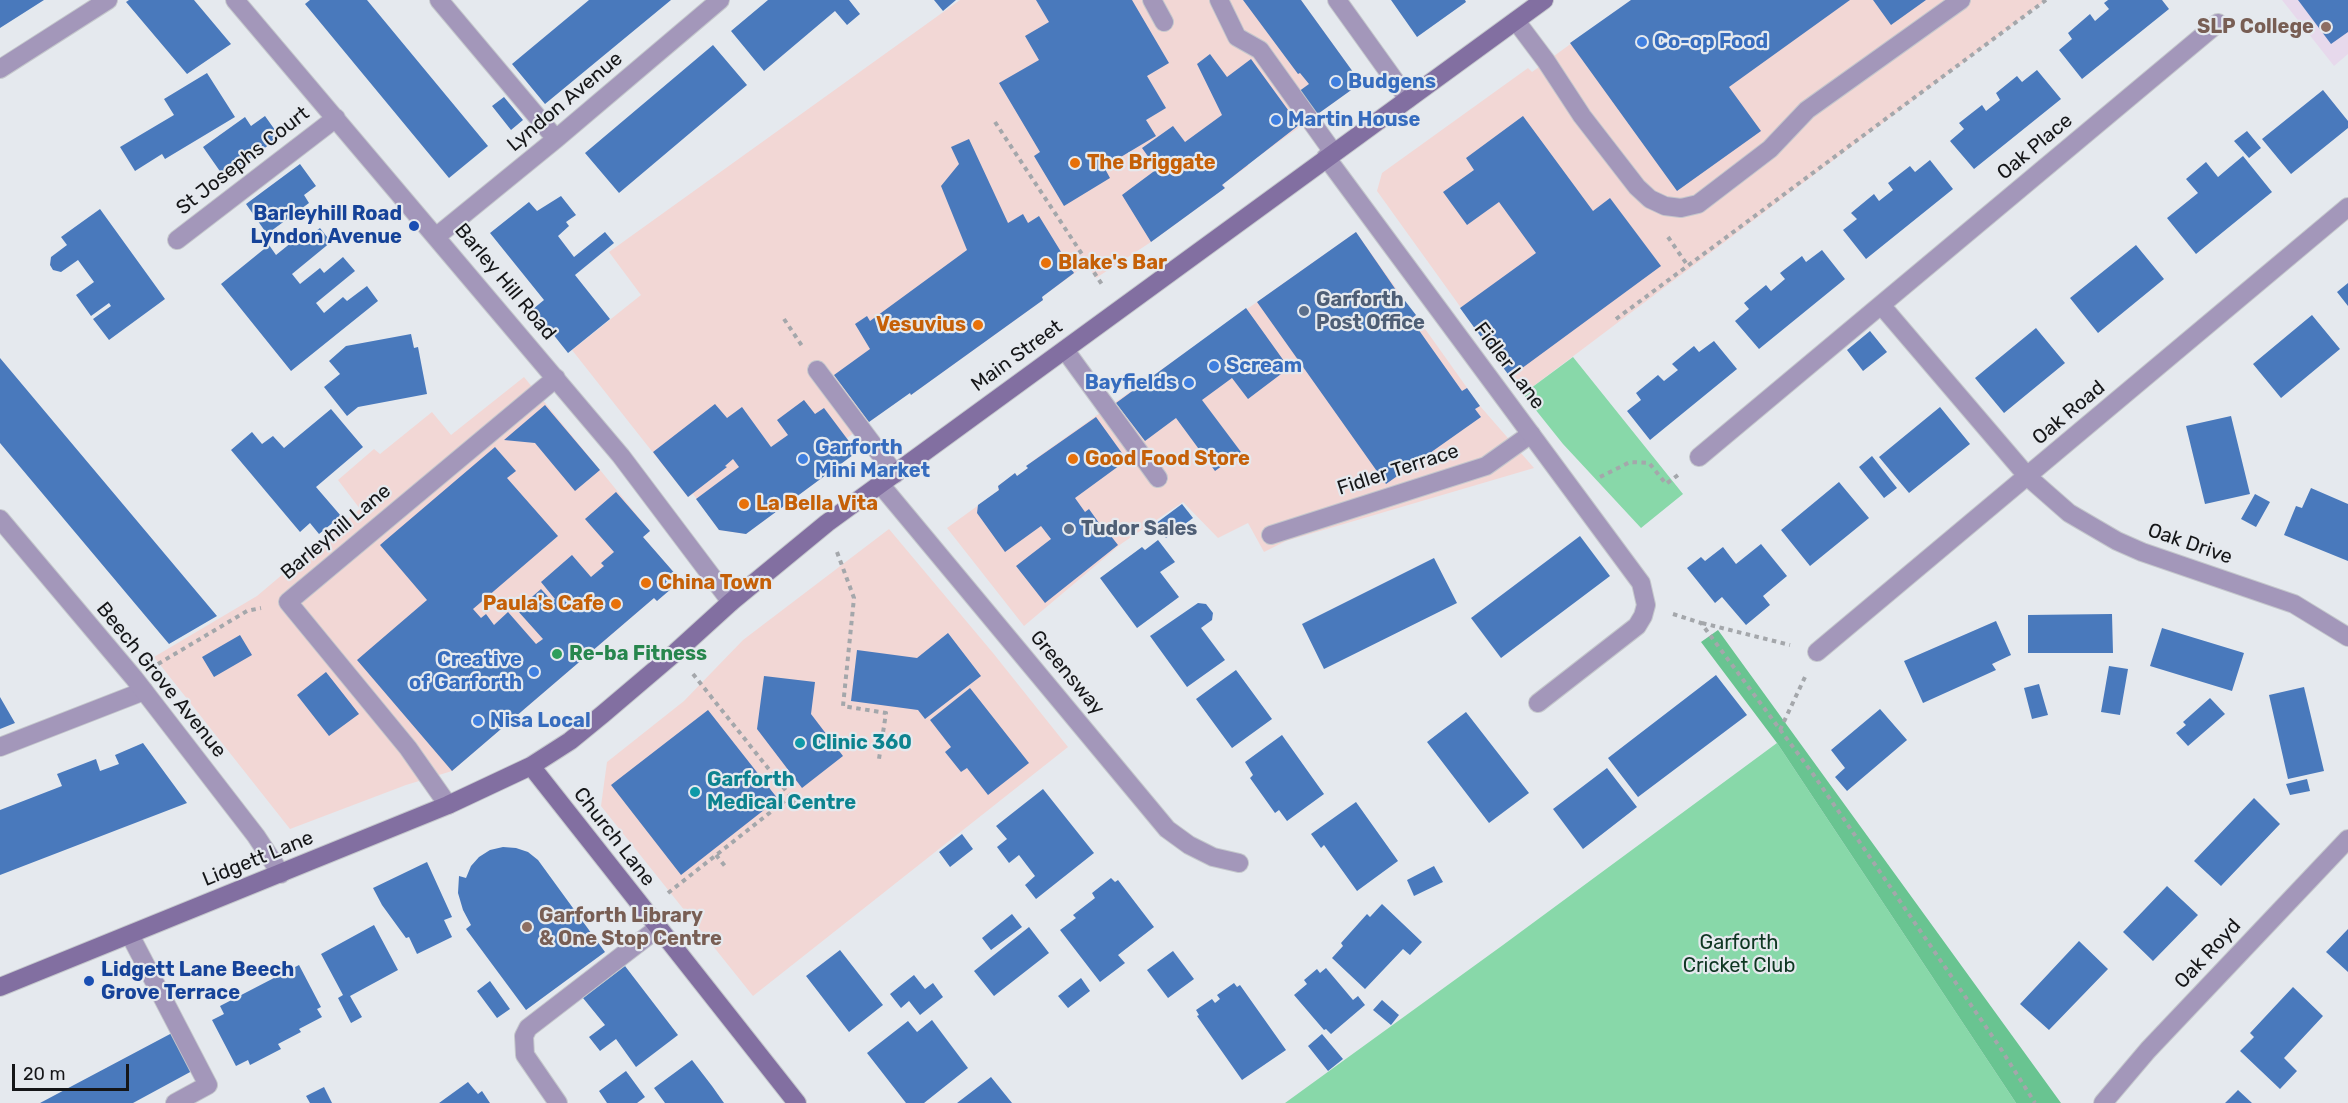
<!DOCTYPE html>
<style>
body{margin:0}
#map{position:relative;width:2348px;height:1103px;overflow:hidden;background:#e5e9ee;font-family:Rubik,sans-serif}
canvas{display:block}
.scale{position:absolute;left:12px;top:1064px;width:117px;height:27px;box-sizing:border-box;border:3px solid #151618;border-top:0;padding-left:8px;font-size:18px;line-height:21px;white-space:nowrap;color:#151618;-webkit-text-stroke:4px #e5e9ee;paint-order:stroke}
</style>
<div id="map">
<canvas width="2348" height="1103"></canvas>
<div class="scale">20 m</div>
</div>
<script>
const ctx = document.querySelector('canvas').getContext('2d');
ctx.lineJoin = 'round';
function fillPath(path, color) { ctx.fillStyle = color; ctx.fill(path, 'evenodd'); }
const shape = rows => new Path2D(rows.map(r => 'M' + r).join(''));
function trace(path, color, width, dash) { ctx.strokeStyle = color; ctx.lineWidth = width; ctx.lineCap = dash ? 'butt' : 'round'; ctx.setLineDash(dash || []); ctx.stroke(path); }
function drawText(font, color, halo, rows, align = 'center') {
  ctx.font = font + ' Rubik,sans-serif'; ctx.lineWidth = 4.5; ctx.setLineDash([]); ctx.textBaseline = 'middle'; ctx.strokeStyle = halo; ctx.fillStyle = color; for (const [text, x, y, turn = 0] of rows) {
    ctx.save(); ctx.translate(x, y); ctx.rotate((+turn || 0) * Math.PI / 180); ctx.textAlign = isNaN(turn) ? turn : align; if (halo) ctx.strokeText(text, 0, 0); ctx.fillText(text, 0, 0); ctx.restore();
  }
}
fillPath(shape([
 [960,0,1301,0,1361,83,1248,164,1248,166,1223,184,1225,188,1151,242,1096,278,1087,264,1042,297,1043,300,911,395,909,393,847,438,857,452,746,534,719,530,693,494,688,497,572,350,641,295,609,252],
 [1631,0,2046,0,1523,394,1377,191,1382,173,1528,68,1532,72],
 [1356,232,1480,406,1534,468,1286,541,1264,552,1248,523,1218,538,1183,502,1121,544,1024,626,947,528,998,491,998,486,1015,473,1017,476,1028,468,1026,466,1042,454],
 [524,377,650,531,643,537,677,576,674,579,678,583,657,601,654,598,452,771,406,785,290,829,154,657,257,596,360,509,338,480,374,449,380,454,432,412,451,435],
 [889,529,993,653,1068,747,753,996,601,806,607,762,684,701,743,640]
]), '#f2d7d5');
fillPath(shape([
 [2282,0,2348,0,2348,54,2334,66]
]), '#e7d9ec');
fillPath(shape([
 [1573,357,1683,494,1641,528,1563,444,1523,394],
 [1777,743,2016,1103,1285,1103,1503,945]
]), '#88d8a9');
fillPath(shape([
 [1718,630,2061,1103,2016,1103,1777,743,1701,642]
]), '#69c491');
fillPath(shape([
 [0,0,44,0,0,28],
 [129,0,194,0,231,44,187,74,126,2],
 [310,0,367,0,488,146,449,178,305,4],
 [589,0,671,0,545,104,512,64],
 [768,0,849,0,860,14,847,25,835,11,764,71,731,31],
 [934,0,956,0,943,11],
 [1036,0,1132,0,1169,63,1147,76,1166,108,1146,120,1156,136,1104,167,1110,178,1064,206,1034,156,1040,152,999,83,1039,60,1025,36,1049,22],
 [1243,0,1301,0,1361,83,1315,116,1298,92,1309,84,1300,73,1298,74],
 [1391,0,1465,0,1466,2,1417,37],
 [1631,0,1850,0,1729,87,1761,131,1677,191,1570,43],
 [1873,0,1926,0,1891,25],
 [2108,0,2162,0,2169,9,2082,79,2059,50,2072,39,2068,33,2090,14,2095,21,2109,9,2104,3],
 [2298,0,2348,0,2348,32,2331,44],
 [713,45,747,85,619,193,585,153],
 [1210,54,1227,77,1251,59,1299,125,1222,185,1225,188,1151,242,1122,195,1157,169,1142,148,1173,126,1185,142,1222,115,1197,64],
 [2037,70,2061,99,1974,169,1950,141,1964,129,1959,123,1982,105,1986,111,2000,100,1996,93,2017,76,2022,82],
 [207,73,235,117,165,159,162,154,135,171,120,147,174,115,164,99],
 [2323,90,2348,121,2348,128,2291,174,2262,139],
 [504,97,523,120,511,130,492,106],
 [265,116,280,137,224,177,203,147,245,117,251,126],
 [1523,116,1593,211,1610,198,1661,266,1510,377,1460,308,1536,253,1499,202,1467,225,1443,192,1474,170,1466,158],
 [2247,131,2261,148,2249,158,2234,141],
 [969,139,1008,223,1023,214,1028,223,1039,216,1074,273,1042,297,1043,300,911,395,910,393,869,422,834,375,870,349,855,324,867,316,870,321,967,250,941,186,959,164,951,147],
 [2243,156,2272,192,2196,254,2167,218,2198,193,2186,179,2206,162,2218,177],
 [1930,160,1953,189,1866,259,1843,230,1857,219,1851,213,1874,194,1879,201,1893,190,1888,183,1910,166,1915,172],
 [300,164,316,186,304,195,309,203,267,234,246,204],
 [561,196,576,215,566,222,569,226,558,236,574,257,605,232,614,243,575,275,610,319,568,353,533,309,544,300,490,233,529,202,537,211],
 [100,209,165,299,109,340,93,319,111,306,109,303,91,316,76,295,94,282,78,260,61,272,53,270,50,265,51,257,67,245,61,237],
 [320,228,331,242,292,274,300,284,320,268,324,273,343,257,355,271,316,303,324,313,343,297,347,301,367,286,378,301,291,371,221,284,269,245,276,255,297,238,300,243],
 [1356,232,1396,290,1393,292,1398,300,1402,297,1416,315,1411,319,1462,391,1467,388,1480,406,1475,409,1481,417,1386,484,1257,302],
 [2136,245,2164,279,2098,333,2070,298],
 [1822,250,1845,279,1759,349,1735,321,1749,309,1744,303,1766,285,1771,291,1785,279,1780,273,1802,256,1806,262],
 [2348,283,2348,306,2337,292],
 [1246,308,1289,368,1248,399,1232,378,1202,400,1241,452,1215,471,1176,418,1145,441,1116,403],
 [2312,315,2340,349,2281,398,2253,364],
 [2036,328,2065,363,2004,413,1975,378],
 [1870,331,1887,352,1863,371,1847,350],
 [411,334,414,348,418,347,427,394,358,407,347,416,324,387,340,374,329,361,346,346],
 [1714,341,1737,369,1650,440,1627,411,1641,400,1636,393,1658,375,1664,381,1678,370,1672,364,1694,346,1699,352],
 [0,358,42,408,217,616,169,644,0,443],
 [804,400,815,414,824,408,857,452,746,534,719,530,696,499,739,467,733,459,725,466,727,467,688,497,653,452,715,404,727,418,742,407,771,447,788,435,777,420],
 [545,405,600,470,575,491,535,443,504,440],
 [1940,407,1970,444,1909,493,1879,457],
 [331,409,363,447,316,487,341,516,319,534,310,523,300,532,231,450,252,432,262,444,273,436,284,448],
 [2231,416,2250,494,2205,504,2186,426],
 [1096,417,1127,460,1075,498,1085,512,1089,509,1099,523,1093,527,1100,537,1107,531,1118,545,1045,603,1016,566,1051,539,1041,526,1005,552,977,513,978,505,999,490,998,486,1015,473,1017,476,1028,468,1026,466],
 [495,447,516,471,507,478,558,536,473,609,481,618,486,614,494,625,508,612,536,644,543,639,517,610,541,589,552,601,555,599,541,582,572,555,591,577,604,566,601,563,614,552,585,519,616,492,650,531,643,537,677,576,674,579,678,583,657,601,654,598,452,771,357,660,427,600,380,545],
 [1872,456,1897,488,1884,498,1859,467],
 [1839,482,1869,518,1810,566,1781,530],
 [2311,488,2348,504,2348,561,2284,535,2296,506,2302,508],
 [2255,494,2270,502,2256,527,2241,519],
 [1182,504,1193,518,1166,538,1155,524],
 [1580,536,1610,576,1501,658,1471,618],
 [1158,540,1175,562,1160,572,1179,597,1137,628,1100,578,1142,547,1145,550],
 [1761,544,1787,576,1763,596,1770,605,1746,625,1722,597,1715,603,1687,568,1701,557,1705,561,1723,547,1736,564],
 [1434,558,1457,603,1324,669,1302,624],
 [1198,603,1206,604,1213,613,1212,620,1201,628,1225,660,1187,687,1150,636],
 [2112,614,2113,653,2028,653,2028,615],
 [1996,621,2011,655,1992,664,1996,670,1923,703,1904,661],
 [2162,628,2244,653,2232,691,2150,666],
 [948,633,981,676,925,719,918,710,851,701,857,650,917,658],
 [240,635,252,655,214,677,202,657],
 [2109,666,2128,669,2120,715,2101,712],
 [1236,670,1272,719,1232,748,1196,699],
 [326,672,359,714,329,736,297,695],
 [1716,675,1747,715,1638,797,1608,758],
 [764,676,815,682,811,714,843,756,802,788,757,729],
 [2039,684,2048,715,2032,719,2024,688],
 [2304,687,2324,771,2288,779,2269,695],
 [970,688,1029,763,988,795,967,768,961,772,945,752,951,747,930,720],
 [0,697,15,723,0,729],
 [2210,698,2225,714,2188,746,2176,733,2186,725,2183,722],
 [1880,709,1907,740,1847,791,1835,777,1845,768,1831,750],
 [708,710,778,799,681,875,611,785],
 [1466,712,1529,793,1489,823,1427,742],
 [1282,735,1324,794,1287,821,1279,810,1275,813,1250,778,1253,775,1245,762],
 [143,743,187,803,0,875,0,810,62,786,57,774,96,759,100,771,119,764,115,755],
 [1607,768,1637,807,1583,849,1553,809],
 [2307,779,2310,791,2290,795,2286,784],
 [1043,789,1094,853,1036,899,1025,885,1035,876,1019,855,1009,863,997,847,1007,839,996,826],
 [2254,798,2280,824,2221,886,2194,861],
 [1356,802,1398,861,1357,891,1324,845,1321,848,1311,834],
 [962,834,973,849,950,867,939,852],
 [503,847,516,848,528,852,538,860,605,952,526,1010,466,929,471,925,463,910,458,893,459,876,466,878,471,866,479,857,490,850],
 [427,862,452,917,444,920,452,937,417,954,409,937,406,938,382,905,373,888],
 [1434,866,1443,882,1414,896,1407,880],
 [1111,878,1115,882,1118,880,1154,927,1118,955,1125,963,1100,982,1060,930,1076,918,1073,915,1095,898,1092,893],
 [2167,886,2198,915,2153,961,2123,932],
 [1382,904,1422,942,1410,955,1403,949,1365,989,1332,958,1343,946,1341,943,1367,914,1370,917],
 [1012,914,1022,927,991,950,982,938],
 [374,925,398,970,350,996,362,1017,351,1023,338,998,343,995,321,954],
 [1029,927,1049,953,994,996,974,971],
 [2348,929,2348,972,2326,952],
 [2079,941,2108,969,2049,1030,2020,1004],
 [840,950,883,1005,849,1032,806,976],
 [1173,951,1194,979,1168,998,1147,970],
 [299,965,321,1007,317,1009,322,1017,299,1029,301,1032,278,1044,281,1049,250,1065,248,1060,236,1066,212,1020,224,1014,220,1006],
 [625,966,678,1035,636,1067,616,1039,600,1051,589,1037,605,1025,583,998],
 [1326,968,1353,1000,1358,996,1365,1005,1331,1034,1326,1029,1324,1030,1294,995,1307,984,1304,980,1317,969,1320,973],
 [914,975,925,989,933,983,943,997,920,1015,909,1001,901,1008,890,994],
 [1081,978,1090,991,1068,1008,1058,996],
 [490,981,510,1009,497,1018,477,991],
 [1234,983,1237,987,1240,985,1286,1050,1242,1080,1197,1016,1199,1015,1196,1010,1212,999,1215,1003,1220,999,1217,995],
 [2293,987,2323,1016,2284,1058,2297,1071,2280,1089,2240,1051,2254,1037,2250,1033],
 [1382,1000,1399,1015,1391,1025,1373,1010],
 [932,1020,968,1068,924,1103,906,1103,867,1053,908,1021,917,1032],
 [172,1033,192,1071,133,1103,40,1103],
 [1322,1034,1343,1059,1328,1071,1308,1046],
 [692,1060,712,1086,724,1103,665,1103,654,1088],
 [626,1071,645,1097,637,1103,607,1103,599,1091],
 [991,1077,1012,1103,957,1103],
 [468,1082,478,1094,482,1091,490,1103,439,1103],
 [324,1087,332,1103,310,1103,306,1096],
 [2238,1090,2252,1103,2225,1103]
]), '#4979bc');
const lane = shape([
 [1152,0,1164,22],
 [1219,0,1237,37,1260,50,1333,152],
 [1516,21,1546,61,1582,116,1637,187,1650,199,1665,206,1681,208,1698,204,1770,149,1807,110,1961,0],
 [0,69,108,0],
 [1065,350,1158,478],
 [817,370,895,474],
 [1271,535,1486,466,1531,434],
 [0,747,144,691],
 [130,935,208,1085,175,1103]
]);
const street = shape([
 [235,0,621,456,731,602],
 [439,0,556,139],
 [1337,0,1408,99],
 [1326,157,1641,583,1646,605,1643,616,1637,626,1538,703],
 [437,236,556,139,720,0],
 [177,240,336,118],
 [1881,305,2028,477,2069,513,2117,541,2142,552,2294,604,2348,637],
 [1699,457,2218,23],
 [880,484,1167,829,1189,845,1213,857,1239,863],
 [0,519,134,678,256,836,281,874],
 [1817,652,2348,207],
 [448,805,408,748,288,602,556,378],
 [558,1103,525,1055,524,1036,528,1028,658,928],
 [2103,1103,2148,1050,2348,839]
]);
const secondary = shape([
 [531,766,797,1103],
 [0,987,448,805,531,766,570,741,603,714,676,652,731,602,827,523,1544,0]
]);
trace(lane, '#c4c7cc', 20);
trace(street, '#c4c7cc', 20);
trace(secondary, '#c4c7cc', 20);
trace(shape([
 [995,122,1103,286],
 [1668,237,1688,266],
 [784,319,802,346],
 [1616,319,2046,0],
 [1600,477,1630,462,1649,463,1666,484,1678,475],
 [837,552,854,598,843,706,886,713,879,759],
 [1673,614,1701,623,1813,774,1999,1046,2035,1103],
 [1702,623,1790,645],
 [158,664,247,611,261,608],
 [693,674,799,807],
 [1780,730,1805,677],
 [716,855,725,866],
 [668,893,791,796]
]), '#a4a7ab', 4, [4.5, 4.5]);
trace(lane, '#a397ba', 18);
trace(street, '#a397ba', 18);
trace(secondary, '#826fa1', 18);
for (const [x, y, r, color] of [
 [2326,27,6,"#8d6e63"],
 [1642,42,6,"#3f7fe0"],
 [1336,82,6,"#3f7fe0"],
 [1276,120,6,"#3f7fe0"],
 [1075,163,6,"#e8710a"],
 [414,226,6,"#1a4fb4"],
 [1046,263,6,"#e8710a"],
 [1304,311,6,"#5c6f8a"],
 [978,325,6,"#e8710a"],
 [1214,366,6,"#3f7fe0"],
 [1189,383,6,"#3f7fe0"],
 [803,459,6,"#3f7fe0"],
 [1073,459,6,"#e8710a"],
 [744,504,6,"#e8710a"],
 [1069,529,6,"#5c6f8a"],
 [646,583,6,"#e8710a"],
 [616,604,6,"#e8710a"],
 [557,654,6,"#2e9e5b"],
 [534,672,6,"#3f7fe0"],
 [478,721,6,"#3f7fe0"],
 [800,743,6,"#0f9aa8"],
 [695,792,6,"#0f9aa8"],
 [527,927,6,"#8d6e63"],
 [89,981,6,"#1a4fb4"]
]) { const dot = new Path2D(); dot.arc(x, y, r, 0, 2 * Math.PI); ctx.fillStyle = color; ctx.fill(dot); trace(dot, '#e5e9ee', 2); }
drawText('bold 20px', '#785e54', '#e5e9ee', [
 ["SLP College",2314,27],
 ["Garforth Library",539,916,"left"],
 ["& One Stop Centre",539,939,"left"]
], 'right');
drawText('bold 20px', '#366cbe', '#e5e9ee', [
 ["Co-op Food",1654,42],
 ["Budgens",1348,82],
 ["Martin House",1288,120],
 ["Scream",1226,366],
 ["Bayfields",1177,383,"right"],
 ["Garforth",815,448],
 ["Mini Market",815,471],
 ["Creative",522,660,"right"],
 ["of Garforth",522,683,"right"],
 ["Nisa Local",490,721]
], 'left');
drawText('20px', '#151618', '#e5e9ee', [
 ["Lyndon Avenue",565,102,-40],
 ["Oak Place",2035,147,-40],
 ["St Josephs Court",243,161,-38],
 ["Barley Hill Road",505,282,50],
 ["Main Street",1017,356,-36],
 ["Fidler Lane",1509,366,53],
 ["Oak Road",2069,413,-40],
 ["Fidler Terrace",1398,470,-18],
 ["Barleyhill Lane",336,532,-40],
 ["Oak Drive",2190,544,19],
 ["Greensway",1067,673,50],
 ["Beech Grove Avenue",161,680,51],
 ["Church Lane",614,837,52],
 ["Lidgett Lane",258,859,-22],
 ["Oak Royd",2208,954,-47]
]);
drawText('bold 20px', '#c56008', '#e5e9ee', [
 ["The Briggate",1087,163],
 ["Blake's Bar",1058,263],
 ["Vesuvius",966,325,"right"],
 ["Good Food Store",1085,459],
 ["La Bella Vita",756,504],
 ["China Town",658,583],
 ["Paula's Cafe",604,604,"right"]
], 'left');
drawText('bold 20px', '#164399', '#e5e9ee', [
 ["Barleyhill Road",402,214],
 ["Lyndon Avenue",402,237],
 ["Lidgett Lane Beech",101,970,"left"],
 ["Grove Terrace",101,993,"left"]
], 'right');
drawText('bold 20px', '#4e5e75', '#e5e9ee', [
 ["Garforth",1316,300],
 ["Post Office",1316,323],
 ["Tudor Sales",1081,529]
], 'left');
drawText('bold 20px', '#27864d', '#e5e9ee', [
 ["Re-ba Fitness",569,654]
], 'left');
drawText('bold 20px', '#0d838f', '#e5e9ee', [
 ["Clinic 360",812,743],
 ["Garforth",707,780],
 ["Medical Centre",707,803]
], 'left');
drawText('20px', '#0e3622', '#e5e9ee', [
 ["Garforth",1739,943],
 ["Cricket Club",1739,966]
]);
</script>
